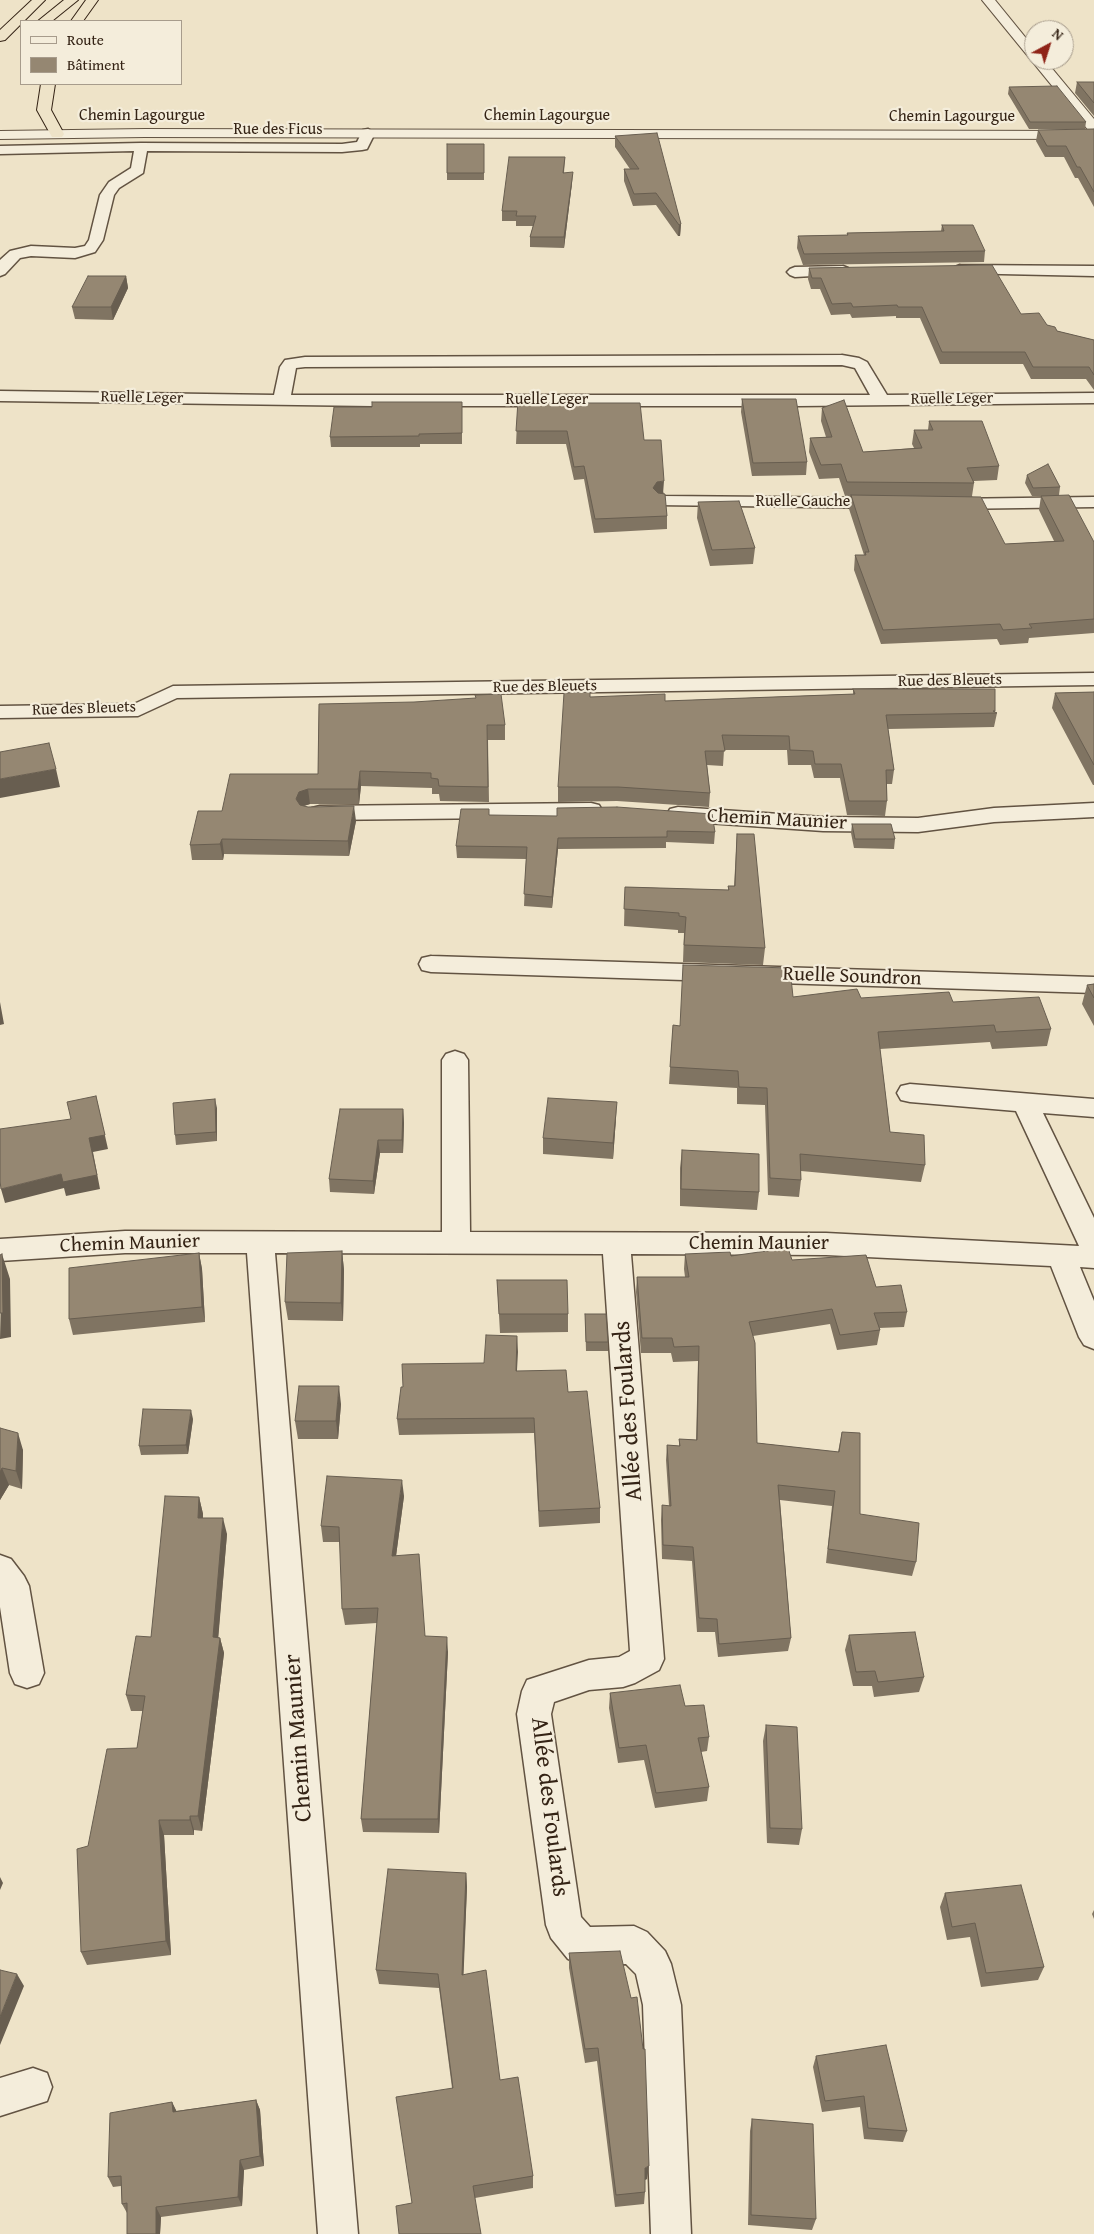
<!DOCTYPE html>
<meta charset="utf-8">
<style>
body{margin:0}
#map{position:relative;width:1094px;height:2234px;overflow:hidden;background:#eee3c8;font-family:"Gentium Book Plus",serif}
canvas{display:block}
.legend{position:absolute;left:20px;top:20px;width:162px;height:65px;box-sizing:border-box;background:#f4eddb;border:1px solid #a79c8c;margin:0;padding:6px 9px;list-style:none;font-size:15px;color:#342315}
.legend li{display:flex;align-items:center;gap:10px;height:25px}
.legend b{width:25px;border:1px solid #a79c8c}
.north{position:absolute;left:1024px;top:20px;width:50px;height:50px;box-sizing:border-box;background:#f4eddb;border:1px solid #a79c8c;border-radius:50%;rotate:40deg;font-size:14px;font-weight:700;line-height:20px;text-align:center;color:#342315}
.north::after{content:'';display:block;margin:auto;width:18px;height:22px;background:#8f2418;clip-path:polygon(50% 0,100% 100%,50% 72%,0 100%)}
</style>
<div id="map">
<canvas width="1094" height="2234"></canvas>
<ul class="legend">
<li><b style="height:6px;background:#f4eddb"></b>Route</li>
<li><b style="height:14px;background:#958772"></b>Bâtiment</li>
</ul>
<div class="north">N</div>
</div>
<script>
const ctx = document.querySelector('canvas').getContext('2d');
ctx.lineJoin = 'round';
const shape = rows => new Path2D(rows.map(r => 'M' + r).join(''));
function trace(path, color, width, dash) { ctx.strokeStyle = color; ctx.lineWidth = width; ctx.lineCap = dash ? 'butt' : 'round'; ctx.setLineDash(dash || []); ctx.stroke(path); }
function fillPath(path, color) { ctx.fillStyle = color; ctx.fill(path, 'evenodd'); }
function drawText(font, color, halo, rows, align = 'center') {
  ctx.font = font + ' "Gentium Book Plus",serif'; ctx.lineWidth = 4.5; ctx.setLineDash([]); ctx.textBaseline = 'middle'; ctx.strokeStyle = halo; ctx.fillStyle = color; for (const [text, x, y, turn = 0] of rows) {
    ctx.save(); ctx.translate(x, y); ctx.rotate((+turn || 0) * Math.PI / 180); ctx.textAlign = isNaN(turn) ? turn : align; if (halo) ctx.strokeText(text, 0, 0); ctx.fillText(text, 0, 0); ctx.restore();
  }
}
const minor = shape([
 [368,129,375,133,367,149,362,150,342,152,147,151,143,173,119,188,114,195,103,240,95,252,75,258,31,256,20,258,5,274,0,276,0,260,10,251,31,246,75,248,85,246,89,240,100,195,109,182,131,168,134,151,0,154,0,146,141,143,342,144,357,142,363,130,368,129],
 [960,265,1094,266,1094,276,955,273,952,270,955,267,960,265],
 [843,266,848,268,851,271,848,274,795,277,790,275,787,272,790,269,795,267,843,266],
 [842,355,859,358,867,362,887,395,1094,393,1094,403,798,406,372,406,0,401,0,391,274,395,280,367,285,360,305,357,842,355],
 [842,365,855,368,870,395,291,395,296,368,305,367,842,365],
 [663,496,886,498,892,499,895,503,892,507,886,508,657,505,654,501,657,497,663,496],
 [1094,497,1094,507,950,509,944,508,941,504,944,500,950,499,1094,497],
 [1094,673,1094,685,177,698,138,716,0,718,0,706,134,704,173,686,1094,673],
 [591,803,599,805,602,810,599,815,591,817,320,820,312,818,309,813,312,808,320,806,591,803],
 [1094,803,1094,817,994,822,918,832,823,831,678,821,670,819,667,814,670,809,678,807,823,817,918,818,994,808,1094,803],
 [431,956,1094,977,1094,993,431,972,422,970,419,964,422,958,431,956],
 [455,1051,464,1054,468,1060,470,1232,826,1233,1079,1246,1016,1111,910,1102,901,1100,897,1093,901,1086,910,1084,1094,1099,1094,1117,1043,1113,1094,1218,1094,1268,1080,1267,1094,1301,1094,1349,1084,1345,1079,1337,1051,1266,826,1255,631,1254,664,1659,659,1670,635,1683,623,1687,589,1690,554,1702,551,1714,581,1917,590,1927,634,1926,647,1932,665,1951,671,1964,681,2005,691,2234,651,2234,643,2005,636,1974,626,1964,581,1965,568,1959,551,1938,546,1925,517,1714,522,1691,527,1680,589,1660,619,1657,630,1651,603,1254,275,1253,358,2234,318,2234,247,1253,125,1253,0,1261,0,1239,125,1231,442,1232,442,1060,446,1054,455,1051],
 [0,1555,11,1559,24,1576,29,1586,44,1673,39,1684,27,1688,15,1684,10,1673,0,1607,0,1555],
 [33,2068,47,2073,52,2087,47,2101,0,2116,0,2078,33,2068]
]);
const tertiary = shape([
 [982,0,995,0,1034,48,1034,60,1045,60,1094,119,1094,139,145,137,0,139,0,131,145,129,1089,131,982,0]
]);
const trunk = shape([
 [32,0,45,0,5,40,0,41,0,30,32,0],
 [64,0,78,0,52,21,38,21,64,0],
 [86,0,98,0,83,21,71,21,86,0],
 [41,84,55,84,51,110,64,134,62,137,52,137,37,110,41,84]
]);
trace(minor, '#625342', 3);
trace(tertiary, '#625342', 2);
trace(trunk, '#342315', 2);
fillPath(minor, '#f4eddb');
fillPath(tertiary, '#f4eddb');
fillPath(trunk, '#eee3c8');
fillPath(shape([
 [1077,82,1094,82,1094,116,1075,93],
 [1009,87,1086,122,1085,129,1029,129,1008,94],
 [1094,129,1094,207,1078,178,1075,178,1064,157,1045,157,1036,141,1038,130],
 [615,136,681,224,680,236,678,236,656,205,633,206,624,181,624,169,630,169,615,147],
 [484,144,484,180,447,180,447,173],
 [565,157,564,173,572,183,564,248,530,247,530,237,533,226,516,226,516,221,502,221,502,211],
 [942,225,985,251,984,262,803,265,797,248,798,236,847,235,847,233,941,231],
 [809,268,1021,314,1047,325,1057,331,1094,340,1094,390,1086,379,1031,379,1023,364,940,364,920,318,896,318,896,316,852,318,850,314,831,315,820,289,811,289,808,279],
 [126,276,128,288,113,320,75,319,72,307],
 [742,399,807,462,806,475,752,476,741,412],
 [518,401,644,440,664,494,667,516,667,529,594,533,584,479,574,480,566,444,516,444],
 [462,402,462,444,420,444,420,447,331,447,330,437,372,407],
 [822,408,863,452,914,448,912,444,914,430,928,430,929,421,999,466,997,480,974,481,974,483,972,496,1005,544,1054,541,1039,510,1041,496,1032,496,1025,483,1027,475,1060,487,1059,495,1094,542,1094,633,1029,638,1028,643,1000,645,997,639,881,644,854,570,855,555,864,555,849,509,851,496,845,496,839,478,819,479,809,452,810,438,826,437,821,421],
 [698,502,755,548,753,564,710,566,697,518],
 [853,689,995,711,995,712,997,713,994,727,888,729,894,770,892,784,887,784,887,801,885,816,847,815,840,778,814,778,811,765,788,765,787,750,724,750,723,766,707,765,710,793,709,807,617,801,558,802,558,787,590,697,665,701,853,694],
 [1094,692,1094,785,1093,785,1052,708,1055,693],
 [319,704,505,725,505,740,488,740,489,802,440,801,439,794,432,794,432,788,361,786,359,804,310,804,304,806,356,821,349,856,224,854,223,860,192,860,190,845,222,811,318,774],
 [489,815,715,832,714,844,666,842,666,848,558,849,552,908,524,906,526,859,457,858,456,846],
 [852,824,895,839,894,849,854,848,851,833],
 [737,834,765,948,763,965,683,962,684,933,678,933,678,930,624,926,625,887,728,890,728,886,734,886],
 [1094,984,1094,1026,1082,1004,1087,985],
 [793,997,861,998,953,1002,1051,1029,1047,1046,992,1049,990,1042,880,1049,890,1132,925,1165,921,1182,801,1171,801,1180,799,1197,768,1195,765,1105,737,1104,737,1088,669,1084,673,1025,679,1026],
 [217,1108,217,1141,176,1145,175,1135],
 [403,1109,404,1123,403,1153,380,1153,374,1194,330,1192,329,1179],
 [616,1118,613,1159,543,1154,543,1138],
 [682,1150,759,1192,757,1210,680,1206,680,1168],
 [342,1251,344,1270,343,1321,288,1320,285,1302],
 [199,1253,202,1269,205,1322,73,1335,69,1319],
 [685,1254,731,1256,792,1260,876,1287,907,1312,904,1327,879,1328,880,1330,877,1345,837,1350,830,1324,753,1336,757,1443,838,1452,842,1432,860,1514,916,1562,912,1576,826,1563,832,1506,780,1500,791,1638,788,1651,718,1657,715,1632,697,1632,692,1561,662,1559,661,1520,662,1505,669,1506,666,1460,667,1445,679,1446,679,1439,696,1440,698,1361,673,1362,671,1353,641,1353,636,1292,637,1277,685,1277,684,1269],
 [497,1280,568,1314,568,1332,500,1333],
 [585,1314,608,1342,608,1351,586,1351],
 [517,1336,517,1371,568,1392,600,1508,600,1523,539,1527,534,1433,399,1435,397,1419,484,1363],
 [341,1404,338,1439,298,1439,295,1421],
 [193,1419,188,1454,141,1455,139,1446],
 [0,1428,23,1450,22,1489,9,1485,0,1500],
 [404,1496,396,1556,425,1636,448,1652,439,1833,363,1832,361,1819,377,1623,345,1625,342,1609,340,1542,323,1542,321,1526],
 [199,1497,203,1514,203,1518,227,1534,218,1637,220,1638,224,1653,202,1831,194,1830,194,1835,164,1835,171,1955,87,1965,81,1952,88,1846,137,1748,143,1711,131,1711,126,1695,151,1637],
 [849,1635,924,1677,919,1692,874,1697,872,1686,853,1686,845,1650],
 [610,1693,685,1706,709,1737,707,1751,701,1752,709,1787,707,1801,655,1808,644,1760,618,1763,609,1708],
 [766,1725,802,1829,799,1845,767,1843,763,1741],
 [466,1873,467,1887,463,1975,500,2080,533,2176,533,2188,475,2198,412,2203,452,2088,439,1988,379,1984,376,1970],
 [945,1893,1044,1967,1038,1980,981,1987,970,1937,947,1940,940,1907],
 [1094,1910,1094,1919,1092,1914],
 [569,1953,647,2179,645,2180,645,2192,644,2204,615,2207,597,2061,585,2063,569,1968],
 [816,2056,907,2131,903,2142,864,2139,860,2107,822,2112,813,2067],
 [256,2100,260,2110,264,2166,244,2170,242,2206,161,2217,160,2234,127,2234,127,2213,122,2204,121,2186,113,2187,108,2177,172,2102,176,2111],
 [752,2119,816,2219,812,2230,748,2225,750,2131]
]), '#807462');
fillPath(shape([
 [573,172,572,183,564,248,564,237],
 [681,224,680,236,678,236,679,225],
 [126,276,128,288,113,320,111,307],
 [664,481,663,494,657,495,653,488,657,482],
 [56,769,60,787,0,798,0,779],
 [360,771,361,786,359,804,358,789],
 [308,789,310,804,300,807,296,799,299,792],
 [354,806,356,821,349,856,348,841],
 [558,838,558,849,552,908,552,897],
 [222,839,224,854,223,860,220,844],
 [0,1002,4,1024,0,1025],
 [96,1096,108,1149,93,1152,100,1189,66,1196,64,1188,5,1203,1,1189,61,1174,89,1138],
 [215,1099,217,1108,217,1141,216,1132],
 [617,1102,616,1118,613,1159,613,1143],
 [403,1109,404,1123,403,1153,402,1140],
 [378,1140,380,1153,374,1194,373,1181],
 [342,1251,344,1270,343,1321,341,1303],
 [199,1253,202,1269,205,1322,202,1307],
 [2,1254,10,1279,11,1337,0,1339],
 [517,1336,518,1352,516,1388,516,1371],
 [339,1386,341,1404,338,1439,336,1421],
 [191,1410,193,1419,188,1454,186,1445],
 [18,1433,23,1450,22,1489,16,1471],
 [2,1468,9,1485,0,1500,0,1472],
 [402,1480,404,1496,394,1571,392,1556],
 [199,1497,203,1514,202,1534,198,1518],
 [223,1518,227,1534,217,1653,213,1637],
 [447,1637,448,1652,439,1833,438,1819],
 [220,1638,224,1653,202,1831,198,1816],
 [190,1816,194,1830,194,1835,190,1820],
 [159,1820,164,1835,171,1955,166,1941],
 [466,1873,467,1887,463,1989,462,1975],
 [0,1877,3,1883,0,1890],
 [17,1974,24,1986,0,2045,0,2017],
 [256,2100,260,2110,264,2166,260,2156],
 [172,2102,177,2112,173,2112],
 [240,2160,244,2170,242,2206,238,2197],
 [649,2166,647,2179,644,2180,645,2168],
 [156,2207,161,2217,160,2234,156,2234]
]), '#685e50');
const building = shape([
 [1077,82,1094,82,1094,103,1077,82],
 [1057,86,1086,122,1030,122,1009,87,1057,86],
 [1094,129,1094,192,1080,167,1077,167,1066,146,1047,146,1038,130,1094,129],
 [657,133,681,224,679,225,656,193,634,194,624,169,639,169,615,136,657,133],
 [447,144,484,144,484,173,447,173,447,144],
 [509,157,565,157,563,173,573,172,564,237,530,237,536,216,516,216,517,211,502,211,509,157],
 [942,225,973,225,985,251,804,254,798,236,848,235,847,233,944,231,942,225],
 [992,265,1021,314,1039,313,1047,325,1055,327,1057,331,1094,340,1094,375,1089,367,1033,367,1025,352,942,352,922,307,898,307,897,305,853,307,851,303,832,304,821,278,812,278,809,268,992,265],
 [88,276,126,276,111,307,72,307,88,276],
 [742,399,796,399,807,462,753,463,742,399],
 [844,400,863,452,922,448,914,430,933,430,929,421,982,421,999,466,967,468,974,483,847,482,841,464,821,465,810,438,832,437,822,408,844,400],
 [518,401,551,403,640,403,644,440,661,440,664,481,657,482,653,488,658,493,665,494,667,516,595,519,584,466,574,467,567,431,516,431,518,401],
 [372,402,462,402,462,433,419,434,419,436,330,437,334,407,372,407,372,402],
 [1048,464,1060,487,1033,488,1027,475,1048,464],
 [851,495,981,497,1005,544,1064,541,1041,496,1069,495,1094,542,1094,619,1029,624,1032,628,1003,630,1000,624,883,630,855,555,866,555,865,552,869,552,851,495],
 [739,501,755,548,712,550,698,502,739,501],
 [853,689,995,689,995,711,993,711,997,713,886,715,894,770,886,770,887,801,849,801,841,764,815,764,813,751,790,750,789,736,722,735,725,751,705,751,710,793,618,787,558,787,564,693,590,692,590,697,665,694,665,701,855,694,853,689],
 [1094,692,1094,765,1055,693,1094,692],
 [501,694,505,725,487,725,488,787,439,786,438,779,431,778,431,773,360,771,358,789,308,789,299,792,296,799,300,805,308,807,354,806,348,841,222,839,220,844,190,845,198,811,222,811,230,774,318,774,319,704,414,702,476,698,475,695,501,694],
 [49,743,56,769,0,779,0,752,49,743],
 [617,807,712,814,715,832,667,831,667,837,558,838,552,897,524,894,527,847,456,846,461,809,489,809,489,815,557,816,557,808,617,807],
 [852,824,891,824,895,839,855,839,852,824],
 [737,834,754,834,765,948,684,945,686,917,679,916,679,913,624,909,625,887,729,890,728,886,735,886,737,834],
 [683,965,790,968,793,997,857,989,861,998,949,992,953,1002,1039,997,1051,1029,996,1032,994,1025,878,1032,890,1132,924,1135,925,1165,800,1154,801,1180,770,1178,767,1088,739,1087,738,1071,670,1067,673,1025,680,1026,683,965],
 [1094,984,1094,998,1087,985,1094,984],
 [96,1096,105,1135,89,1138,97,1175,63,1182,61,1174,1,1189,0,1181,0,1129,71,1119,67,1102,96,1096],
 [548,1098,617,1102,613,1143,543,1138,548,1098],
 [215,1099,216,1132,175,1135,173,1103,215,1099],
 [340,1109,403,1109,402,1140,378,1140,373,1181,329,1179,340,1109],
 [682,1150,759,1154,759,1192,681,1189,682,1150],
 [788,1248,792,1260,866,1255,876,1287,901,1285,907,1312,874,1313,880,1330,840,1335,832,1309,749,1322,755,1343,757,1443,839,1452,842,1432,860,1433,860,1514,919,1523,916,1562,828,1549,835,1491,778,1485,791,1638,719,1644,717,1619,699,1618,693,1547,663,1545,662,1505,671,1506,667,1445,680,1446,679,1439,697,1440,699,1346,674,1347,672,1338,642,1338,637,1277,689,1277,685,1254,730,1252,731,1256,788,1248],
 [342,1251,341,1303,285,1302,287,1253,342,1251],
 [199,1253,202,1307,69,1319,69,1268,199,1253],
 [2,1254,3,1313,0,1313,0,1255,2,1254],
 [497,1280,567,1280,568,1314,499,1314,497,1280],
 [585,1314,606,1314,608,1342,586,1342,585,1314],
 [486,1335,517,1336,516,1371,566,1370,568,1392,587,1391,600,1508,539,1511,534,1418,397,1419,401,1387,403,1387,402,1364,484,1363,486,1335],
 [299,1386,339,1386,336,1421,295,1421,299,1386],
 [143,1409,191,1410,186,1445,139,1446,143,1409],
 [0,1428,18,1433,16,1471,2,1468,0,1472,0,1428],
 [327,1476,402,1480,392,1556,419,1554,425,1636,447,1637,438,1819,361,1819,378,1608,342,1609,339,1527,321,1526,327,1476],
 [165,1496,199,1497,198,1518,223,1518,213,1637,220,1638,198,1816,190,1816,190,1820,159,1820,166,1941,81,1952,77,1849,88,1846,107,1749,137,1748,145,1696,126,1695,136,1636,151,1637,165,1496],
 [915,1632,924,1677,878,1682,875,1671,856,1672,849,1635,915,1632],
 [680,1685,685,1706,704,1705,709,1737,698,1738,709,1787,656,1793,646,1745,619,1748,610,1693,680,1685],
 [766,1725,797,1727,802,1829,770,1828,766,1725],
 [388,1869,466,1873,462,1975,486,1970,500,2080,518,2077,533,2176,473,2186,481,2234,399,2234,396,2206,412,2203,396,2097,453,2088,438,1974,376,1970,388,1869],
 [1021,1885,1044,1967,986,1973,975,1923,952,1927,945,1893,1021,1885],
 [620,1951,631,1998,637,1997,643,2049,645,2049,649,2166,645,2168,645,2192,616,2195,598,2048,585,2049,569,1953,620,1951],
 [0,1970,17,1974,0,2017,0,1970],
 [886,2045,907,2131,868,2128,864,2096,825,2101,816,2056,886,2045],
 [256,2100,260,2156,240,2160,238,2197,156,2207,156,2234,127,2234,127,2203,122,2204,121,2176,108,2177,110,2113,172,2102,173,2112,256,2100],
 [752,2119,813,2124,816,2219,751,2215,752,2119]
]);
fillPath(building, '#958772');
trace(building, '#685e50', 1);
drawText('16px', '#342315', '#f4eddb', [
 ["Chemin Lagourgue",142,116],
 ["Chemin Lagourgue",547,116],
 ["Chemin Lagourgue",952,117],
 ["Rue des Ficus",278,130],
 ["Ruelle Leger",142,398,1],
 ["Ruelle Leger",952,399,-1],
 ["Ruelle Leger",547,400],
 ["Ruelle Gauche",803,502],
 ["Rue des Bleuets",950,681,-1],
 ["Rue des Bleuets",545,687,-1],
 ["Rue des Bleuets",84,709,-2]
]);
drawText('20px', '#342315', '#f4eddb', [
 ["Chemin Maunier",777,820,3],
 ["Ruelle Soundron",852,977,2],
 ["Chemin Maunier",130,1244,-2],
 ["Chemin Maunier",759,1244]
]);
drawText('24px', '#342315', '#f4eddb', [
 ["Allée des Foulards",629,1411,-94],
 ["Chemin Maunier",299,1738,-94],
 ["Allée des Foulards",549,1807,83]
]);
</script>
